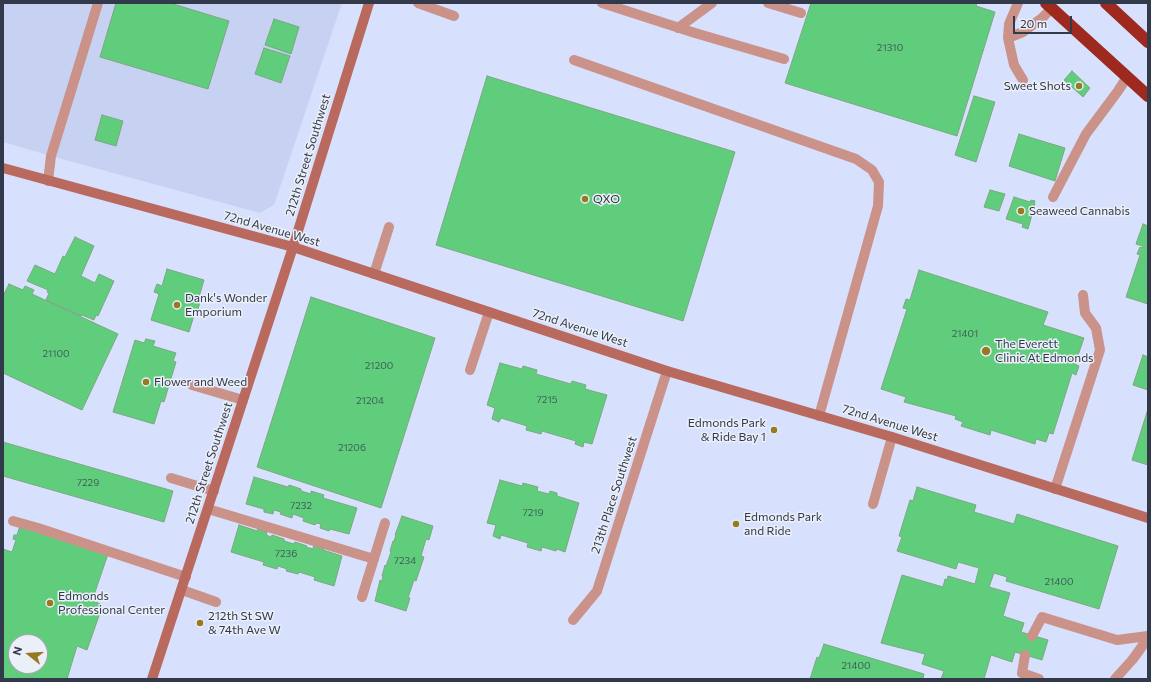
<!DOCTYPE html>
<style>
body{margin:0}
#map{position:relative;width:1151px;height:682px;overflow:hidden;background:#d7e1fd;font-family:Commissioner,sans-serif}
canvas{display:block}
.frame{position:absolute;inset:0;border:4px solid #32394b;pointer-events:none}
.north{position:absolute;left:8px;top:634px;width:40px;height:40px;box-sizing:border-box;background:#ebeff8;border:1px solid #a1a6b3;border-radius:50%;rotate:287deg;font-size:11px;font-weight:700;line-height:16px;text-align:center;color:#32394b}
.north::after{content:'';display:block;margin:auto;width:14px;height:18px;background:#967921;clip-path:polygon(50% 0,100% 100%,50% 72%,0 100%)}
.scale{position:absolute;left:1013px;top:16px;width:59px;height:18px;box-sizing:border-box;border:2px solid #32394b;border-top:0;padding-left:5px;font-size:12px;line-height:14px;white-space:nowrap;color:#32394b;-webkit-text-stroke:3px #ebeff8;paint-order:stroke}
</style>
<div id="map">
<canvas width="1151" height="682"></canvas>
<div class="frame"></div>
<div class="north">N</div>
<div class="scale">20 m</div>
</div>
<script>
const ctx = document.querySelector('canvas').getContext('2d');
ctx.lineJoin = 'round';
function fillPath(path, color) { ctx.fillStyle = color; ctx.fill(path, 'evenodd'); }
const shape = rows => new Path2D(rows.map(r => 'M' + r).join(''));
function trace(path, color, width, dash) { ctx.strokeStyle = color; ctx.lineWidth = width; ctx.lineCap = dash ? 'butt' : 'round'; ctx.setLineDash(dash || []); ctx.stroke(path); }
function drawText(font, color, halo, rows, align = 'center') {
  ctx.font = font + ' Commissioner,sans-serif'; ctx.lineWidth = 3; ctx.setLineDash([]); ctx.textBaseline = 'middle'; ctx.strokeStyle = halo; ctx.fillStyle = color; for (const [text, x, y, turn = 0] of rows) {
    ctx.save(); ctx.translate(x, y); ctx.rotate((+turn || 0) * Math.PI / 180); ctx.textAlign = isNaN(turn) ? turn : align; if (halo) ctx.strokeText(text, 0, 0); ctx.fillText(text, 0, 0); ctx.restore();
  }
}
fillPath(shape([
 [3,3,342,3,274,205,260,213,51,156,3,142]
]), '#c7d2f2');
const building = shape([
 [116,3,170,3,229,21,208,89,100,57,116,3],
 [811,3,977,3,976,6,995,12,957,136,785,83,811,3],
 [274,19,299,27,291,54,265,45,274,19],
 [264,48,290,56,281,83,255,74,264,48],
 [1072,71,1090,88,1083,97,1064,80,1072,71],
 [487,76,735,152,683,321,436,245,487,76],
 [974,96,995,102,976,162,955,155,974,96],
 [102,115,123,121,116,146,95,140,102,115],
 [1019,134,1065,148,1055,181,1009,166,1019,134],
 [990,190,1005,194,999,211,984,207,990,190],
 [1014,197,1030,202,1031,200,1035,201,1034,204,1035,204,1028,229,1022,227,1023,224,1006,219,1014,197],
 [1143,224,1148,226,1148,304,1126,297,1140,255,1137,254,1140,247,1142,248,1143,246,1136,244,1143,224],
 [75,237,94,246,81,276,95,283,99,274,114,281,98,316,96,315,94,320,82,315,81,316,46,300,49,293,47,292,48,290,27,281,35,265,55,274,63,256,65,257,75,237],
 [167,269,204,280,199,297,201,298,197,313,195,312,189,332,151,320,159,294,154,292,157,284,162,286,167,269],
 [919,270,1048,312,1043,325,1084,338,1075,364,1079,366,1076,375,1072,373,1053,434,1049,433,1046,442,1036,439,1035,444,991,430,990,435,961,426,963,422,955,419,956,416,904,402,906,397,881,389,907,309,903,308,906,299,910,300,919,270],
 [9,284,23,290,25,286,34,290,32,294,118,334,82,410,3,373,3,296,9,284],
 [311,297,435,338,381,508,257,467,311,297],
 [146,339,155,341,153,346,176,353,173,361,176,362,164,402,161,401,154,424,113,412,135,340,144,343,146,339],
 [1143,355,1148,357,1148,390,1133,385,1143,355],
 [500,363,522,369,523,366,537,370,536,374,571,384,572,381,586,385,585,389,607,395,592,444,584,442,583,447,575,444,576,441,542,431,541,434,526,430,527,426,501,418,499,422,492,419,495,408,487,405,500,363],
 [1148,409,1148,465,1132,460,1148,409],
 [3,442,173,491,164,522,3,476,3,442],
 [254,477,288,487,289,485,301,489,301,491,311,494,311,491,324,495,323,498,357,508,349,534,330,529,329,531,320,528,321,524,316,523,315,525,303,521,304,518,293,514,292,518,280,514,281,512,274,510,273,514,264,512,264,509,246,504,254,477],
 [500,480,522,486,523,483,538,487,537,491,549,494,550,491,557,493,557,496,579,503,565,552,557,549,556,551,542,547,541,551,527,547,528,543,501,535,500,539,493,536,496,525,487,523,500,480],
 [917,487,976,505,974,512,1014,524,1017,514,1118,546,1099,609,1006,581,1007,577,994,573,989,587,1010,593,1003,616,1024,623,1021,632,1048,640,1042,660,1015,652,1012,662,991,655,984,679,941,679,944,671,922,664,925,654,881,643,902,575,943,587,945,579,947,580,948,576,975,584,979,568,958,562,956,569,897,551,902,537,899,536,910,500,913,501,917,487],
 [402,516,433,526,429,540,426,539,421,556,424,557,416,581,414,580,408,598,410,598,406,611,375,601,380,580,382,581,383,576,382,576,385,565,386,566,391,552,390,551,393,541,394,541,396,535,395,535,402,516],
 [239,525,257,531,258,529,267,532,266,535,271,537,272,535,284,539,284,541,294,544,295,542,307,546,306,547,313,549,314,545,324,548,323,550,342,556,334,586,314,580,315,577,299,572,298,574,286,571,287,569,278,566,277,569,263,565,264,562,231,552,239,525],
 [20,526,108,554,92,601,101,604,98,613,100,613,87,650,77,646,67,679,37,679,30,677,29,679,3,679,3,549,12,552,16,540,13,539,14,535,17,535,20,526],
 [16,642,40,642,40,666,16,666,16,642],
 [824,644,924,674,923,679,810,679,817,657,819,658,824,644]
]);
fillPath(building, '#60cd7c');
trace(building, '#7da684', 1);
trace(shape([
 [418,3,454,16],
 [602,3,695,33,784,59],
 [768,3,801,13],
 [1018,3,1009,24,1008,38,1023,32,1042,18,1052,8],
 [678,28,712,3],
 [1008,38,1014,65,1023,80],
 [574,60,856,159,872,170,879,182,878,206,819,416],
 [48,181,51,156,98,3],
 [1053,197,1086,134,1118,91,1127,77],
 [374,274,389,227],
 [470,370,489,312],
 [192,385,243,400],
 [171,478,214,491],
 [1055,489,1100,350,1096,328,1085,313,1083,295],
 [873,504,892,437],
 [208,509,374,559],
 [13,521,38,528,186,577],
 [182,590,216,602],
 [362,597,385,523],
 [1032,636,1042,617,1117,640,1148,636],
 [1025,655,1022,673,1039,679],
 [1115,679,1133,659,1148,638]
]), '#ca9289', 10);
trace(shape([
 [573,620,597,591,667,371]
]), '#ca9289', 10);
trace(shape([
 [3,168,293,247,667,371,892,437,1148,518],
 [152,679,293,247,369,3]
]), '#b9695d', 10);
trace(shape([
 [1046,3,1148,96],
 [1106,3,1148,42]
]), '#9e2a1f', 12);
for (const [x, y, r, color] of [
 [1079,86,4,"#967921"],
 [585,199,4,"#967921"],
 [1021,211,4,"#967921"],
 [177,305,4,"#967921"],
 [986,351,5,"#967921"],
 [146,382,4,"#967921"],
 [774,430,4,"#967921"],
 [736,524,4,"#967921"],
 [50,603,4,"#967921"],
 [200,623,4,"#967921"]
]) { const dot = new Path2D(); dot.arc(x, y, r, 0, 2 * Math.PI); ctx.fillStyle = color; ctx.fill(dot); trace(dot, '#ebeff8', 1.5); }
drawText('10px', '#3e5e57', null, [
 ["21310",890,48],
 ["21401",965,334],
 ["21100",56,354],
 ["21200",379,366],
 ["7215",547,400],
 ["21204",370,401],
 ["21206",352,448],
 ["7229",88,483],
 ["7232",301,506],
 ["7219",533,513],
 ["7236",286,554],
 ["7234",405,561],
 ["21400",1059,582],
 ["21400",856,666]
]);
drawText('12px', '#32394b', '#ebeff8', [
 ["Sweet Shots",1071,86,"right"],
 ["QXO",593,199],
 ["Seaweed Cannabis",1029,211],
 ["Dank's Wonder",185,298],
 ["Emporium",185,312],
 ["The Everett",995,344],
 ["Clinic At Edmonds",995,358],
 ["Flower and Weed",154,382],
 ["Edmonds Park",766,423,"right"],
 ["& Ride Bay 1",766,437,"right"],
 ["Edmonds Park",744,517],
 ["and Ride",744,531],
 ["Edmonds",58,596],
 ["Professional Center",58,610],
 ["212th St SW",208,616],
 ["& 74th Ave W",208,630]
], 'left');
drawText('12px', '#32394b', '#ebeff8', [
 ["212th Street Southwest",308,155,-73],
 ["72nd Avenue West",272,229,16],
 ["72nd Avenue West",580,328,18],
 ["72nd Avenue West",890,423,17],
 ["212th Street Southwest",209,463,-72],
 ["213th Place Southwest",614,495,-72]
]);
</script>
